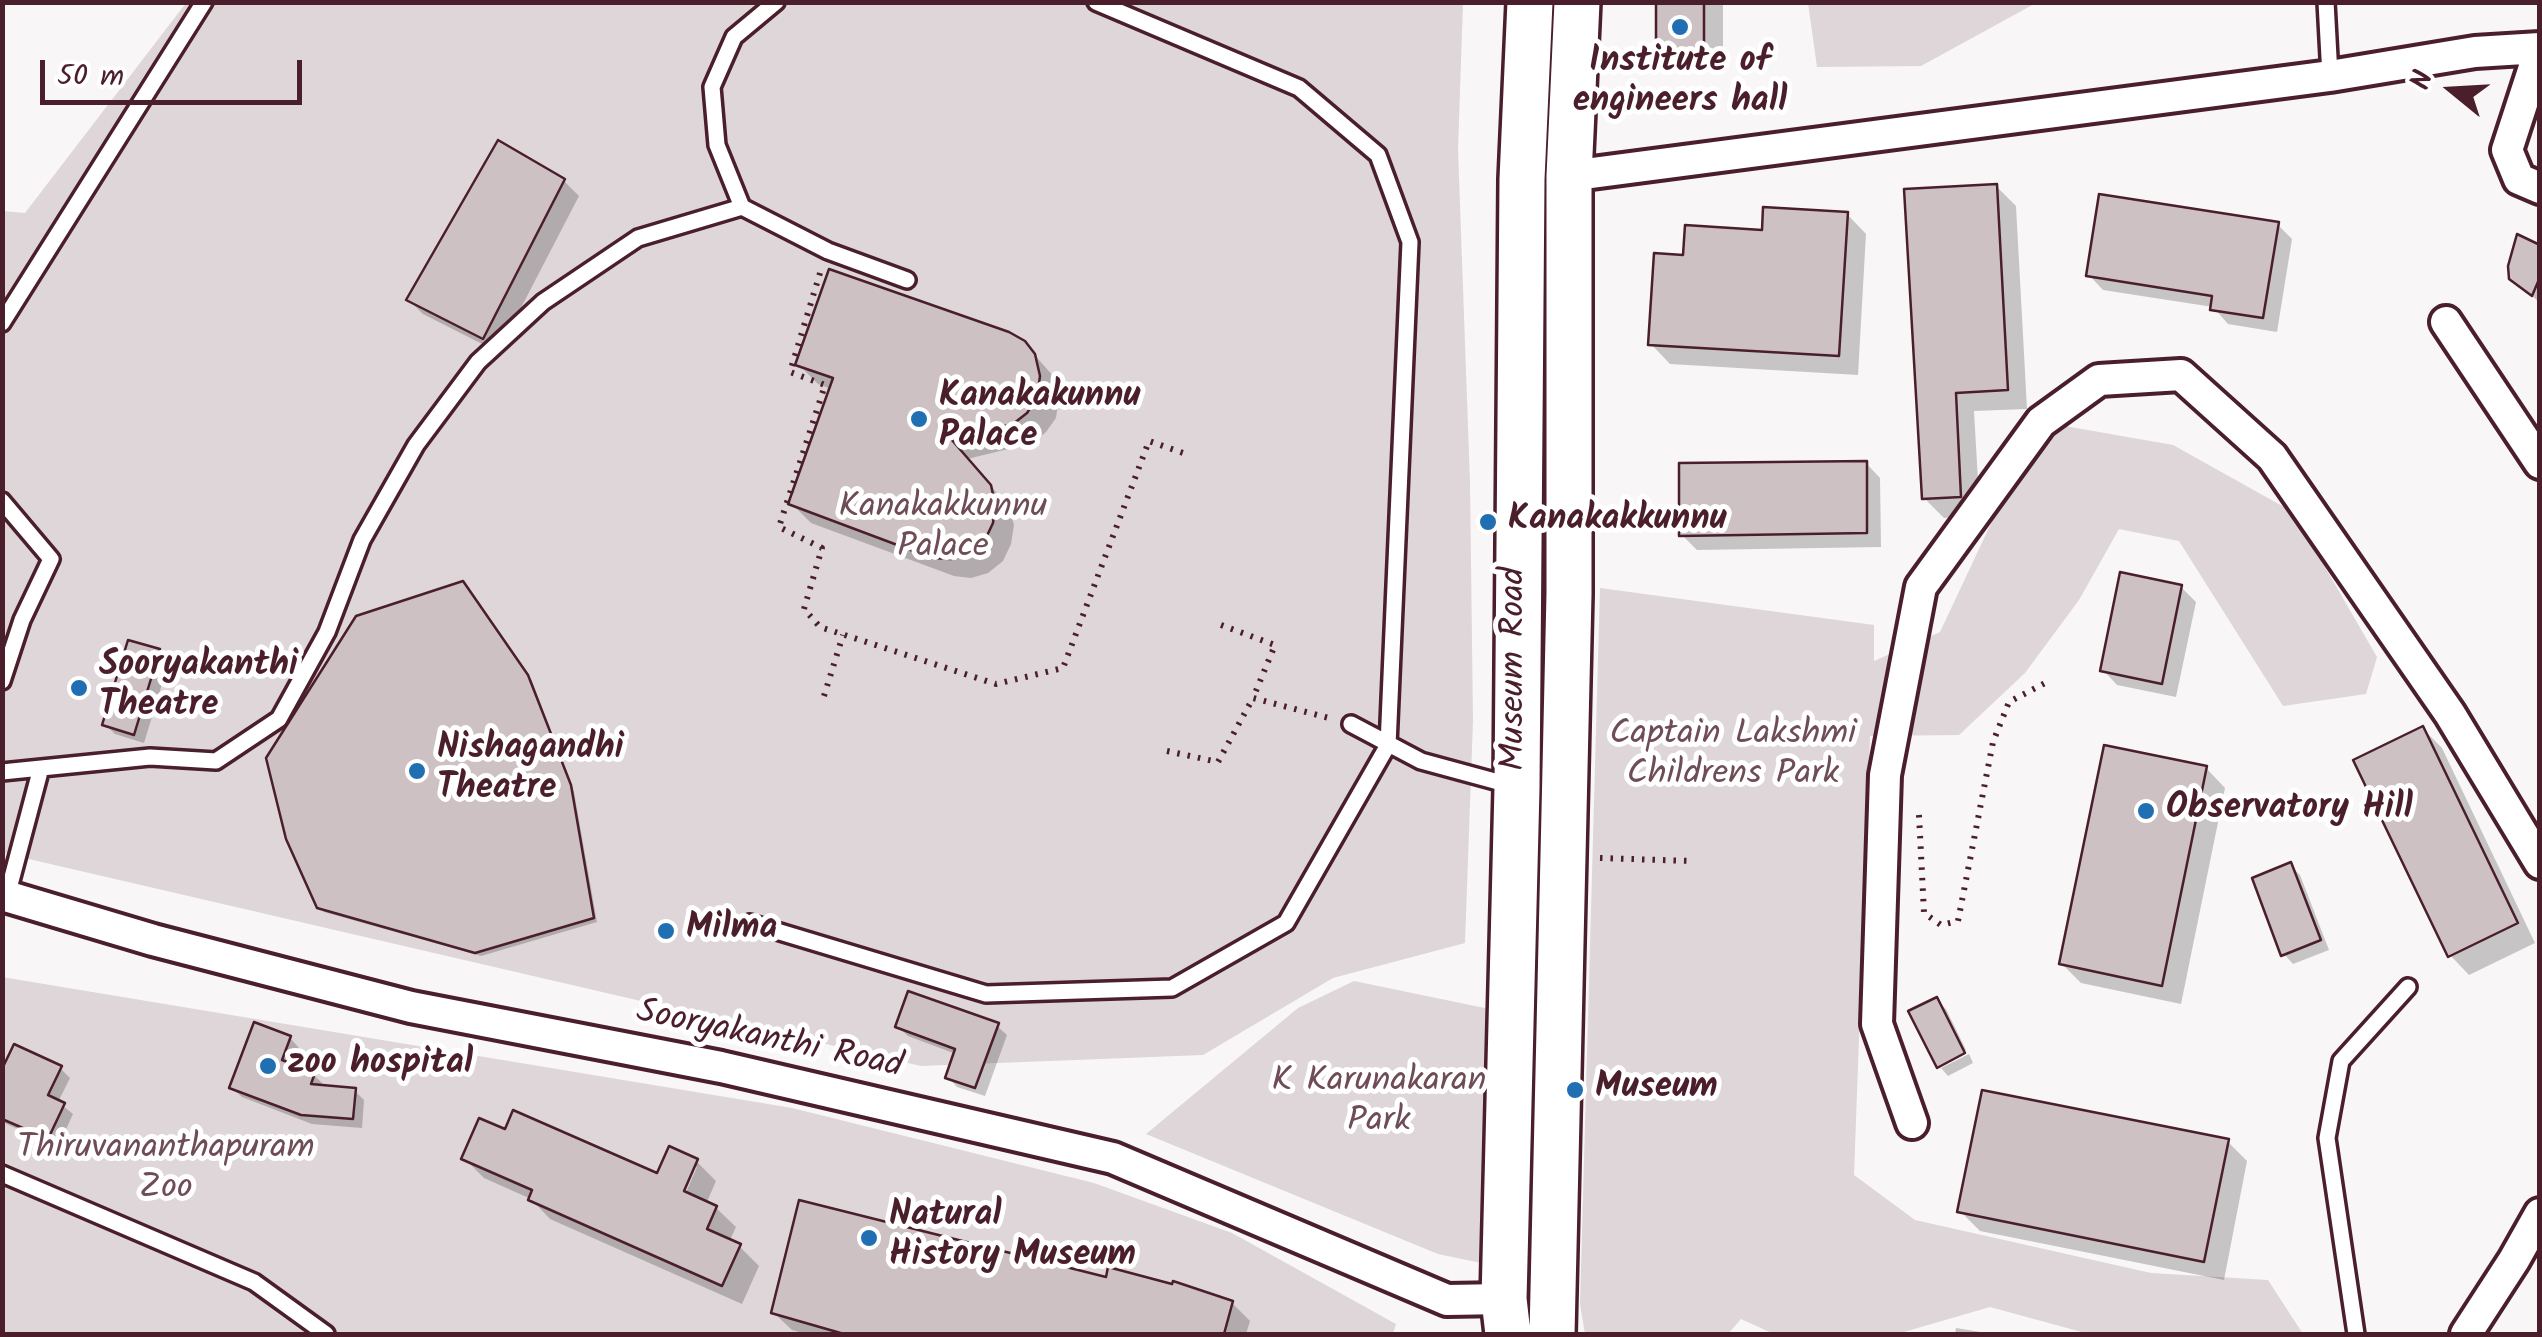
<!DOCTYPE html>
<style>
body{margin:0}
#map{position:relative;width:2542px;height:1337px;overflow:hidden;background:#f8f6f7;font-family:Kalam,sans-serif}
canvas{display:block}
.frame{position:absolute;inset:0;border:5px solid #4a1f2b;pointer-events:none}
.north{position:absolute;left:2402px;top:40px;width:100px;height:100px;-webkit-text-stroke:8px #fff;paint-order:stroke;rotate:288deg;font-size:28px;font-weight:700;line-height:40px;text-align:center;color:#4a1f2b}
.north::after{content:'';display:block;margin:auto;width:35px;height:45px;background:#4a1f2b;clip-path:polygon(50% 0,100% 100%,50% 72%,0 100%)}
.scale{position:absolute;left:40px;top:60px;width:262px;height:45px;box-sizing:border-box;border:5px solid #4a1f2b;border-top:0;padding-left:12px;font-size:30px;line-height:35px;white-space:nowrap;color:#4a1f2b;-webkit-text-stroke:8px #fff;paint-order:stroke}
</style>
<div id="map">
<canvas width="2542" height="1337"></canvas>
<div class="frame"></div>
<div class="north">N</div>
<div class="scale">50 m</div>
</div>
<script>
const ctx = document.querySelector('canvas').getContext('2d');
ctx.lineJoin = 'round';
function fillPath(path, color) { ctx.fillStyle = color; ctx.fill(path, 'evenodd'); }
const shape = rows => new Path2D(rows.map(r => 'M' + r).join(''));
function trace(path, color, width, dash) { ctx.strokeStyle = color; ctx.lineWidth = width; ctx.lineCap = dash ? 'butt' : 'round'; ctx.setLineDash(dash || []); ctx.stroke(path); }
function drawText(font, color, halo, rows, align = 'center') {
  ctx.font = font + ' Kalam,sans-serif'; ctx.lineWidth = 10; ctx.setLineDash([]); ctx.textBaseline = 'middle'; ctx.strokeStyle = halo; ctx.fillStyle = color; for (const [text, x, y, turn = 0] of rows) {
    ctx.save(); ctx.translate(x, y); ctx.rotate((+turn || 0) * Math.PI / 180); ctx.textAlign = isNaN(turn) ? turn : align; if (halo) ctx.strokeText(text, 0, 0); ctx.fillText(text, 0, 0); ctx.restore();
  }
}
fillPath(shape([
 [186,3,1463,3,1458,149,1470,483,1473,720,1465,943,1333,978,1203,1055,921,1066,3,853,2,211,25,213],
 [1808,3,1808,2,2036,3,1921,66,1817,67],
 [2059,425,2173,445,2293,512,2377,657,2366,694,2283,706,2179,541,2119,529,2079,600,2025,673,1959,735,1870,736,1854,1175,1915,1220,2151,1273,2268,1280,2303,1334,2089,1334,1990,1307,1897,1334,1774,1334,1741,1319,1728,1334,1585,1334,1580,1304,1600,588,1874,625,1874,661,1940,632,2011,481],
 [2,977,792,1108,1094,1183,1232,1233,1396,1324,1393,1334,3,1334],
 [1354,981,1499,1011,1486,1264,1438,1254,1146,1134,1298,1008]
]), '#ded6d9');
fillPath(shape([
 [1659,2,1723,2,1723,69,1678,70,1659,50],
 [564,181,579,196,498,352,423,314,409,300],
 [1996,186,2016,206,2027,409,1974,411,1980,516,1944,518,1924,498],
 [1847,214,1866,234,1858,375,1670,364,1651,344,1685,258,1764,233],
 [2277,224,2292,239,2277,332,2228,324,2213,307,2103,290,2089,275],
 [2540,248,2540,303,2512,278],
 [1024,343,1054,377,1059,397,1056,418,1046,432,1033,443,967,459,1009,507,1014,525,1011,544,1003,561,988,573,971,578,954,576,811,523,791,503,831,389,818,384,798,364],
 [1866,463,1880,478,1881,547,1697,550,1682,535],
 [2181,587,2196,602,2176,697,2117,685,2103,670],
 [467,588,532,681,574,792,597,922,481,956,324,912,320,907],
 [159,652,169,661,144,743,115,734,105,724],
 [2423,729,2442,748,2535,943,2469,975,2450,955],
 [2206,768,2225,788,2181,1004,2081,983,2062,964],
 [2290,865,2300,875,2329,950,2293,964,2284,954],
 [1936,1000,1946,1009,1966,1050,1939,1064],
 [997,1026,1007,1035,985,1096,957,1087,948,1077,956,1054,908,1036,898,1027],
 [290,1038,299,1048,292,1067,314,1075,323,1084,322,1088,355,1091,364,1100,362,1128,312,1124,242,1097,232,1088],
 [1969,1054,1973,1063,1948,1076,1941,1068],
 [60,1068,70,1078,58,1102,73,1114,58,1147,2,1122,2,1075],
 [506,1133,658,1177,696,1161,716,1181,706,1204,716,1208,736,1227,729,1242,739,1246,759,1266,742,1304,550,1219,531,1199,484,1178,464,1158],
 [692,1167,697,1167,681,1204,677,1202],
 [2228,1142,2247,1161,2224,1280,1980,1231,1960,1211],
 [1107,1280,1232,1303,1250,1321,1246,1334,806,1334,792,1330,774,1313],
 [1956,1328,1993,1334,1955,1334]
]), '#0003');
const building = shape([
 [1656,2,1704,2,1704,51,1656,51,1656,2],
 [498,140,565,179,483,339,406,300,498,140],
 [1997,184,2008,390,1956,393,1961,497,1922,499,1904,189,1997,184],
 [2099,194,2279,222,2263,318,2210,310,2212,296,2086,276,2099,194],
 [1763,207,1848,212,1839,356,1648,345,1654,253,1683,255,1685,225,1762,230,1763,207],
 [2517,234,2540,245,2540,277,2532,296,2509,279,2508,266,2517,234],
 [829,269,1009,332,1025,341,1035,354,1040,376,1037,398,1027,413,1013,424,951,439,991,485,995,504,993,523,984,542,968,554,951,559,932,558,788,504,833,378,795,365,829,269],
 [1867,461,1867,533,1679,536,1679,463,1867,461],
 [2120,572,2182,585,2162,684,2100,671,2120,572],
 [463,581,528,675,571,785,594,918,475,953,317,908,286,839,266,758,356,616,463,581],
 [128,640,160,649,134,735,102,725,128,640],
 [2423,726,2518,923,2448,957,2353,760,2423,726],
 [2104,745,2207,766,2162,986,2059,964,2104,745],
 [2291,862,2321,940,2281,956,2252,878,2291,862],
 [908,991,999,1023,975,1088,945,1078,955,1049,895,1027,908,991],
 [1937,997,1965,1053,1937,1068,1908,1011,1937,997],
 [254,1022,291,1036,282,1060,315,1073,311,1084,356,1088,353,1119,301,1115,229,1088,254,1022],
 [14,1044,62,1066,48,1095,65,1103,48,1139,2,1119,2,1069,14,1044],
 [1982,1090,2229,1139,2204,1262,1957,1212,1982,1090],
 [513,1110,657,1173,669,1146,698,1159,684,1191,717,1206,707,1229,741,1244,722,1286,528,1200,532,1190,461,1159,479,1118,505,1129,513,1110],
 [799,1200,1106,1277,1108,1267,1172,1284,1173,1281,1233,1301,1224,1334,844,1334,771,1313,799,1200]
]);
fillPath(building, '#cdc1c4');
trace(building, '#4a1f2b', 2.5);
const lane = shape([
 [776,2,734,37,712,87,717,145,742,207,828,251,907,280],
 [2326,2,2330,76],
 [2,323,204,2],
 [2,501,51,559,22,620,2,681],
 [1351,724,1421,761,1513,786],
 [2,772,150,757,216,761,279,719,327,632,362,540,416,445,478,362,543,302,638,238,742,207],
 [7,896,41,768],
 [750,923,986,994,1172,988,1286,923,1388,745,1410,242,1378,155,1299,88,1096,2],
 [2,1174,254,1282,326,1334],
 [2356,1334,2327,1138,2341,1061,2408,987]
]);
const street = shape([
 [2540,49,2507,150,2519,179,2540,188],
 [1569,176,2330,76,2475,52,2540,48],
 [2446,322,2540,463],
 [2,895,153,940,411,1007,721,1067,1113,1158,1447,1300,1504,1299],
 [1912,1123,1877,1024,1885,775,1921,587,2041,422,2099,380,2181,375,2272,457,2450,714,2540,863],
 [2466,1334,2514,1260,2540,1214]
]);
const primary = shape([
 [1508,1334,1504,1299,1517,788,1522,179,1530,2],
 [1552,1334,1569,594,1569,176,1577,2]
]);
trace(lane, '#4a1f2b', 22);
trace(street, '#4a1f2b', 38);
trace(primary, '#4a1f2b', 52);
trace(shape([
 [820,273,790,372,825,385,779,527,822,548,804,609,820,627,996,684,1063,668,1149,441,1189,455],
 [1221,625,1275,645,1253,698,1329,718],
 [824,696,843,635],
 [1167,751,1218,762,1253,698],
 [1919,815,1924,913,1941,925,1958,921,1993,742,2009,702,2047,682],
 [1600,858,1691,861]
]), '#4a1f2b', 6, [2.5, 8]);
trace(lane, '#fff', 15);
trace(street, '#fff', 30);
trace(primary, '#fff', 45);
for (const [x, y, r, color] of [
 [1680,27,10,"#1f6fb2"],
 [919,419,10,"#1f6fb2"],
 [1488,522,10,"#1f6fb2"],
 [79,688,10,"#1f6fb2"],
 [417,771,10,"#1f6fb2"],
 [2146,811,10,"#1f6fb2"],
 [666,931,10,"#1f6fb2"],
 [268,1066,10,"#1f6fb2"],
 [1575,1090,10,"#1f6fb2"],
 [869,1238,10,"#1f6fb2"]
]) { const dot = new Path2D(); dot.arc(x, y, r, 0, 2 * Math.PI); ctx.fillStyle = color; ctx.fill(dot); trace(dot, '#fff', 4); }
drawText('bold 35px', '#4a1f2b', '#fff', [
 ["Institute of",1680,64,"center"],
 ["engineers hall",1680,104,"center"],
 ["Kanakakunnu",939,399],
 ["Palace",939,439],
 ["Kanakakkunnu",1508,522],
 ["Sooryakanthi",99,668],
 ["Theatre",99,708],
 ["Nishagandhi",437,751],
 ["Theatre",437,791],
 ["Observatory Hill",2166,811],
 ["Milma",686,931],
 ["zoo hospital",288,1066],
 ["Museum",1595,1090],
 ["Natural",889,1218],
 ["History Museum",889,1258]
], 'left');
drawText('35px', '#6f4d56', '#fff', [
 ["Kanakakkunnu",943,510],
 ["Palace",943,550],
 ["Captain Lakshmi",1733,737],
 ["Childrens Park",1733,777],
 ["K Karunakaran",1379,1084],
 ["Park",1379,1124],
 ["Thiruvananthapuram",166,1151],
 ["Zoo",166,1191]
]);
drawText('35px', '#4a1f2b', '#fff', [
 ["Museum Road",1517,669,-90],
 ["Sooryakanthi Road",769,1042,12]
]);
</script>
